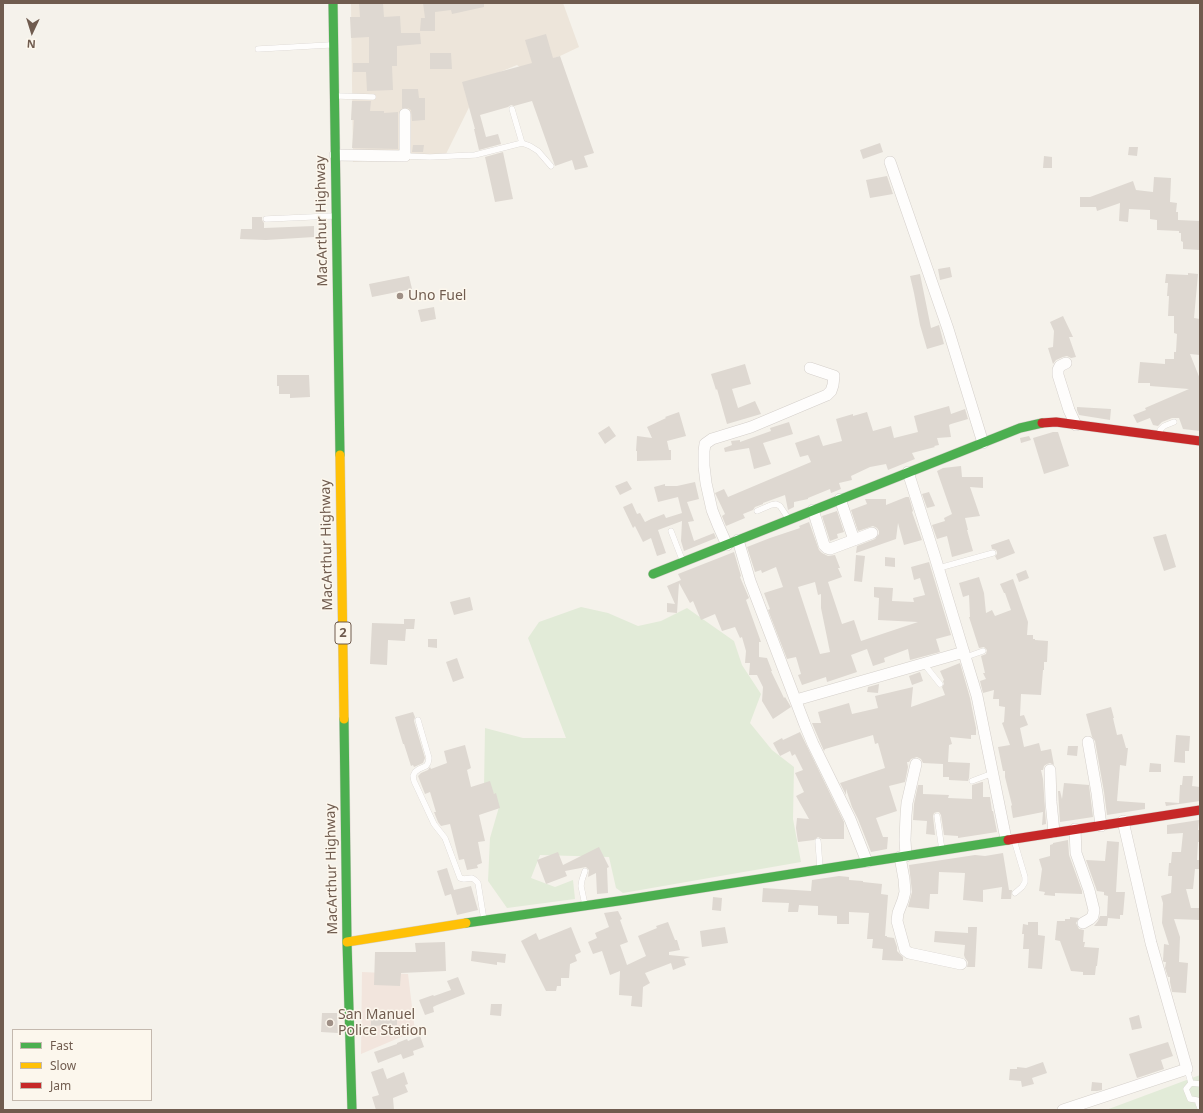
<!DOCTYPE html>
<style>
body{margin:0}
#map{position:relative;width:1203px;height:1113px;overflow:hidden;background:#f5f2eb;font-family:"Noto Sans",sans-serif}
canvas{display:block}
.frame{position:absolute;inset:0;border:4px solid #705c4f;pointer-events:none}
.legend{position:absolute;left:12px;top:1029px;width:140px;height:72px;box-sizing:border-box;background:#fcf7ed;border:1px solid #c4b9ae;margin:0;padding:5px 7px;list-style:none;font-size:12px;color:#705c4f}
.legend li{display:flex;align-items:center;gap:8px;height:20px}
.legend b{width:20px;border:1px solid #c4b9ae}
.north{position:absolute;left:12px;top:12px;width:40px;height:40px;-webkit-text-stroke:3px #fcf7ed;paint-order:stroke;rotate:184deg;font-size:11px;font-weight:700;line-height:16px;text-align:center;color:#705c4f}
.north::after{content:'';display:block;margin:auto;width:14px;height:18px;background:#705c4f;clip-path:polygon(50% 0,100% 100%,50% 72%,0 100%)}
</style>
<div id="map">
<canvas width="1203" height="1113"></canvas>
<div class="frame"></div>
<ul class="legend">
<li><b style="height:5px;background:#4caf50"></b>Fast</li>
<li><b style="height:5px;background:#ffc107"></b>Slow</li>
<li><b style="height:5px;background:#c62828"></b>Jam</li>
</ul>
<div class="north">N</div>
</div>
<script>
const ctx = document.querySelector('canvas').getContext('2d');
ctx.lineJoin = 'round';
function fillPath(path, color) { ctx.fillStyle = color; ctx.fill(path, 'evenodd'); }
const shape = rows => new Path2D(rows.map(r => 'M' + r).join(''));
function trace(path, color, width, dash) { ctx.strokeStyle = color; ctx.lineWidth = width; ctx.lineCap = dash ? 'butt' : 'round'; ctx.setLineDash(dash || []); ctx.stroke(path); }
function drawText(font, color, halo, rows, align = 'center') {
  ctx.font = font + ' "Noto Sans",sans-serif'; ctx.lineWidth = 3; ctx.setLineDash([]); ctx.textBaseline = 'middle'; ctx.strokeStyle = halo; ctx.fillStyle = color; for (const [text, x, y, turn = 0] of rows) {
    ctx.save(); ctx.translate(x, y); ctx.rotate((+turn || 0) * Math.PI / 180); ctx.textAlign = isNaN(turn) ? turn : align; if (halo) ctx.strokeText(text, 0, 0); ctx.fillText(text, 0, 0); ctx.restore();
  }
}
fillPath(shape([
 [351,3,563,3,579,47,560,56,522,69,517,65,483,79,446,154,353,162]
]), '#ede5da');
fillPath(shape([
 [362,972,408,974,415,1031,361,1054]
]), '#f2e5dd');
fillPath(shape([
 [581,607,608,613,638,626,661,621,687,608,734,641,742,665,761,694,750,723,772,750,794,767,793,819,801,862,623,893,616,888,609,857,540,855,531,878,555,887,573,880,575,899,507,908,488,881,490,838,499,807,492,790,484,788,485,728,523,738,566,738,528,638,539,622],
 [1200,1075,1200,1110,1106,1110]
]), '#e2ebd8');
fillPath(shape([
 [359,3,383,3,384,17,400,16,401,33,420,33,421,44,397,46,397,66,392,66,393,90,367,91,366,72,353,72,353,63,369,63,369,37,351,38,350,17,360,17],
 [423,3,484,3,484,7,452,14,451,10,435,12,435,31,420,31,421,18,425,18],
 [546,34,553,58,560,56,594,153,584,156,588,167,575,170,572,160,555,166,532,101,514,106,511,105,508,107,480,115,486,137,498,134,501,144,479,150,474,129,475,129,462,82,532,63,525,40],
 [430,53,451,53,452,69,430,69],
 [402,89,418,89,419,98,425,98,425,120,412,121,411,110,408,108,402,108],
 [352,101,371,101,370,111,384,111,384,113,398,112,398,149,352,148,354,120,351,120],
 [880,143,883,152,863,159,860,150],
 [413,145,424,145,423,152,412,152],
 [1129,147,1138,147,1137,156,1128,155],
 [503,152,513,199,495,202,485,157],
 [1044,156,1052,157,1052,168,1043,168],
 [887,176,893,194,870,198,866,180],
 [1154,177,1171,178,1170,202,1177,203,1176,212,1178,212,1178,220,1200,221,1200,250,1183,249,1183,242,1181,241,1181,233,1179,233,1179,231,1157,230,1157,220,1150,219,1150,210,1129,209,1128,222,1119,221,1120,203,1097,211,1096,207,1080,207,1080,197,1090,197,1133,181,1136,190,1153,192],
 [252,217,262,217,262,220,264,223,264,228,314,226,314,237,266,240,240,239,241,229,252,229],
 [950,267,952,277,940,280,938,269],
 [1188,273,1198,274,1194,318,1200,319,1200,355,1190,354,1200,379,1200,431,1183,429,1179,418,1172,418,1162,422,1158,426,1153,425,1150,418,1137,423,1133,415,1146,410,1145,408,1189,389,1150,386,1150,383,1138,383,1140,362,1165,364,1165,359,1174,359,1174,352,1176,352,1177,334,1174,333,1174,316,1168,316,1169,296,1167,296,1168,283,1165,283,1166,274,1188,275],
 [920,274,931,328,939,325,944,344,927,349,920,325,914,293,910,276],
 [409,276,412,289,372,297,369,284],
 [434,307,436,319,421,322,418,310],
 [1063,316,1073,337,1069,337,1076,357,1071,358,1067,356,1063,357,1056,360,1053,364,1048,348,1053,347,1054,331,1050,322],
 [745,364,751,384,732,389,738,408,755,401,761,414,727,424,717,389,716,390,711,374],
 [277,375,309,375,310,397,290,398,290,394,279,394,279,386,277,386],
 [949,406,951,414,965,409,968,419,951,424,949,425,951,437,937,438,939,445,934,446,935,447,912,453,915,459,888,470,886,464,870,467,851,476,852,480,839,483,841,489,831,493,830,489,808,498,808,499,794,502,794,507,788,510,785,495,763,503,763,504,755,507,753,510,743,514,745,518,726,526,722,516,725,514,715,493,724,489,728,497,811,462,808,455,800,457,795,443,819,435,823,446,842,441,836,419,853,414,853,416,867,412,873,431,891,426,894,438,918,432,914,416],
 [1077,407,1111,409,1110,420,1079,415,1077,410],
 [679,412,686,436,667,441,669,450,671,450,671,460,637,461,637,451,636,451,637,436,652,438,647,427,666,418,665,417],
 [789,422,793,434,763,443,771,464,754,469,749,448,725,452,724,448,732,445,731,441,740,440,740,442,771,431,770,428],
 [609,426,616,436,605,444,598,433],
 [1053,432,1058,432,1069,466,1044,474,1033,438],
 [1029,436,1031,440,1021,443,1020,438],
 [961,466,962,477,983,477,983,488,970,487,980,516,965,518,968,530,967,530,973,551,952,557,947,536,937,539,932,525,945,521,944,518,952,514,937,471,943,468],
 [627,481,632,489,620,495,615,486],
 [695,482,699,499,687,502,694,521,688,522,694,541,714,533,716,538,684,551,681,541,682,521,658,530,666,553,657,556,651,538,643,542,635,526,633,528,623,507,632,503,637,514,640,513,645,522,651,519,664,514,666,518,682,513,678,497,658,502,654,487,665,484,665,486,677,486],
 [929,492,935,506,927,508,922,494],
 [906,497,909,497,913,511,912,512,922,540,904,545,898,523,896,539,856,553,857,546,875,539,879,534,879,531,877,528,873,526,858,531,851,510,867,504,865,499,886,499,886,505],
 [837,511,844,532,837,534,838,538,830,541,822,516],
 [809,522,819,550,822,553,828,556,835,555,840,568,838,568,842,577,828,582,842,624,854,620,861,641,918,622,878,620,879,598,874,597,874,587,893,588,892,601,914,602,913,598,925,595,920,578,914,580,911,567,929,562,951,635,936,639,940,652,910,660,908,649,884,658,885,662,873,666,867,649,851,655,857,672,827,682,826,677,802,685,798,675,801,674,796,657,787,659,768,610,770,609,764,593,783,587,776,567,762,573,761,570,755,572,747,547,770,538,800,528,799,526],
 [815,582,818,595,821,594,821,608,830,652,820,654,798,587],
 [1166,534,1176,567,1164,571,1153,537],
 [1009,539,1015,553,997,560,995,556,997,554,997,552,996,550,992,549,991,545],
 [734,552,741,576,740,577,749,598,746,600,761,642,759,642,759,657,767,658,772,671,771,671,784,698,785,697,791,707,773,719,762,701,763,687,757,675,749,675,750,663,745,663,746,651,742,637,740,638,735,627,722,631,715,614,701,620,693,601,690,603,679,583,677,613,667,612,667,603,675,604,667,586,681,580,678,574],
 [856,555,865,556,862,582,854,581],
 [885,557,895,558,895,567,885,566],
 [1026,570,1029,578,1019,582,1016,574],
 [979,577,984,593,986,613,992,610,995,616,1011,610,1005,593,1004,593,1000,584,1013,579,1028,622,1027,635,1033,635,1033,639,1035,639,1035,640,1048,641,1047,662,1044,662,1044,670,1043,670,1041,695,1021,694,1020,716,1024,715,1028,725,1020,728,1024,747,1039,743,1041,751,1051,749,1054,765,1050,763,1047,764,1044,766,1043,770,1041,770,1043,779,1046,824,1042,825,1043,812,1013,818,1011,806,1012,805,1005,777,1005,771,1003,771,998,747,1010,745,1002,723,1004,722,1005,707,999,706,999,699,993,699,994,690,983,693,980,681,986,679,983,673,985,673,981,656,986,654,987,650,984,647,979,648,969,617,970,617,969,595,963,597,959,583],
 [470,597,473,610,454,615,450,602],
 [404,619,415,619,414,629,406,629,405,641,388,640,387,665,370,664,372,623,404,624],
 [428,639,437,639,437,648,428,647],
 [457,658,464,678,453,682,446,662],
 [960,663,970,698,976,728,976,735,971,735,971,739,950,737,952,744,949,745,948,762,970,763,969,778,968,781,949,780,949,777,943,777,943,764,923,763,921,759,917,757,911,759,909,762,907,762,908,767,905,782,889,786,897,811,876,818,883,837,888,837,887,849,871,852,858,819,852,807,846,789,846,795,840,783,885,768,878,743,875,744,873,735,825,749,824,751,812,723,821,723,818,712,849,703,852,714,878,708,875,696,913,687,911,707,945,695,942,687,944,684,943,681,944,680,940,671],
 [920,672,923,681,912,685,909,676],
 [879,684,878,693,867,692,868,687],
 [1111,707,1114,718,1113,718,1117,735,1122,734,1126,748,1128,748,1126,766,1120,765,1117,801,1145,803,1145,809,1107,815,1104,792,1095,741,1092,737,1086,714],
 [413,712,415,717,414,721,425,758,423,763,414,767,413,765,411,766,404,744,403,744,395,717],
 [800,732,844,822,844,839,822,839,818,837,814,840,798,842,796,828,797,818,809,819,796,796,804,792,795,773,803,770,795,754,792,756,790,751,780,756,773,743,782,738,783,740],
 [1176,735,1190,736,1189,751,1185,751,1185,763,1174,762],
 [465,745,471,768,467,770,471,787,490,781,494,794,496,793,500,808,479,815,485,841,478,842,482,863,477,865,478,868,467,870,464,859,459,860,450,824,441,826,438,822,434,812,436,812,430,792,425,794,418,776,421,773,428,770,430,767,431,769,447,763,444,751],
 [1068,746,1078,746,1077,756,1067,755],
 [1150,763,1161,764,1161,772,1149,772],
 [1183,776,1193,776,1192,786,1200,787,1200,801,1166,806,1165,802,1179,803,1180,785,1182,785],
 [982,782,983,782,983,797,990,797,992,811,993,811,997,832,958,838,958,836,944,835,941,815,939,812,937,812,934,813,933,816,935,835,926,834,927,821,913,820,914,804,918,785,923,785,923,794,949,795,948,798,972,799,972,785],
 [1064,783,1089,785,1093,817,1060,822,1058,791,1060,791,1062,799],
 [1199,820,1198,830,1200,830,1200,842,1198,842,1197,860,1200,860,1200,869,1195,869,1193,889,1186,889,1191,908,1200,908,1200,920,1174,919,1180,937,1179,962,1188,963,1186,993,1172,992,1170,982,1170,977,1168,977,1165,968,1166,962,1164,962,1163,961,1164,944,1169,945,1162,923,1163,903,1161,896,1171,893,1172,876,1168,876,1169,863,1171,863,1172,852,1181,852,1183,833,1167,834,1167,825],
 [1068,840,1069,855,1082,891,1082,894,1055,893,1055,896,1044,895,1045,892,1039,891,1042,869,1039,859,1050,856,1050,845,1053,844,1053,843],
 [1107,841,1119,842,1116,892,1125,892,1123,915,1120,915,1120,919,1108,918,1107,926,1094,926,1098,921,1100,916,1107,916,1108,896,1104,895,1104,892,1097,891,1086,860,1105,861],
 [599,847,609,867,607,868,608,893,597,894,596,873,588,877,589,870,586,867,565,871,567,876,546,884,537,860,558,852,563,865],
 [1003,853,1009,890,1012,890,1011,899,1001,899,1002,887,983,890,983,902,963,900,965,873,939,872,938,894,930,894,929,909,908,907,912,892,909,865,975,855,985,856],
 [447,868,454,890,471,886,478,910,457,915,451,894,445,896,437,871],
 [839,876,849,877,849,880,863,881,863,882,882,884,881,894,888,895,885,936,887,936,887,937,894,938,897,947,897,951,903,957,903,961,882,960,883,949,872,948,873,939,867,939,869,913,849,912,849,924,837,924,837,916,818,915,818,906,799,905,798,912,788,912,789,903,762,902,763,888,811,891,812,880],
 [713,897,722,898,721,911,712,910],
 [618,911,622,919,620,920,628,942,620,945,627,965,646,956,638,936,657,928,656,926,668,922,675,940,677,940,680,950,669,952,669,955,690,957,684,959,686,965,673,970,671,963,645,973,650,983,643,987,642,1007,631,1006,632,996,619,995,620,971,610,975,602,951,593,954,588,942,597,938,595,933,609,927,604,913],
 [1070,917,1079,918,1076,923,1079,929,1084,930,1083,942,1085,942,1084,947,1099,948,1097,966,1096,966,1095,975,1083,975,1083,972,1071,971,1060,941,1055,940,1057,921,1065,921,1065,919,1070,919],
 [1028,922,1038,922,1038,935,1045,936,1042,969,1028,968,1029,949,1023,949,1024,934,1022,934,1023,924,1028,925],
 [571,927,581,952,575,955,577,961,570,964,569,978,561,978,561,986,557,986,556,991,546,991,521,941,536,933,539,940],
 [725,927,728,943,702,947,700,931],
 [968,927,977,927,975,967,967,967,968,962,965,958,964,955,965,945,934,942,935,931,968,933],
 [445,942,446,971,401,973,400,986,374,985,375,952,416,952,415,943],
 [472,951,506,954,505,963,497,962,497,965,471,961],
 [458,977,465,994,437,1005,433,1007,434,1012,425,1015,419,1000,433,995,434,996,451,990,447,981],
 [491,1004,502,1004,501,1016,490,1015],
 [397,1010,397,1025,371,1026,371,1011],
 [322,1013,337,1013,338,1033,321,1032],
 [1139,1015,1142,1028,1132,1030,1129,1018],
 [420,1036,424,1047,413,1051,414,1055,403,1059,401,1054,378,1063,374,1052,397,1044,397,1043,407,1039,408,1041],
 [1168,1042,1173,1056,1161,1060,1164,1069,1137,1078,1129,1054],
 [1043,1062,1047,1073,1032,1078,1034,1084,1022,1087,1021,1081,1009,1080,1010,1069,1017,1069,1017,1067,1026,1068],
 [383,1068,387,1079,404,1072,408,1084,405,1085,408,1092,393,1098,394,1110,376,1110,372,1097,379,1095,371,1072],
 [1092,1082,1102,1083,1102,1090,1097,1091,1091,1091]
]), '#ded8d1');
const lane = shape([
 [258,49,329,45],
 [338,96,373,97],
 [522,143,530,146,538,151,551,166],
 [405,156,430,157,475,155,522,143,512,109],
 [266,219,333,216],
 [1160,433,1160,430,1164,426,1174,422],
 [757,511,771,505,776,504,780,506,788,518],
 [671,531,683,562],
 [939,568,993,553],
 [966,657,983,651],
 [924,664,940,684],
 [418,720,429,758,428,763,426,766,419,769,415,772,413,776,414,781,434,824,445,838,460,878,464,879,472,878,475,880,478,883,484,920],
 [972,781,993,773],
 [937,816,942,850],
 [1014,840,1025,877,1025,882,1022,887,1015,893],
 [818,841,820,868],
 [585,871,582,880,581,886,585,905],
 [1187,1069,1191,1083],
 [1191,1083,1186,1089,1190,1099,1197,1100],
 [1191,1083,1200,1084],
 [1197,1100,1200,1108]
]);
const street = shape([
 [335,155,405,156,405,114],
 [890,162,948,329,983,443],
 [1066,363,1060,366,1058,370,1058,375,1069,410,1076,425],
 [908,472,935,557,977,696,1006,839],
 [840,499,854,540,872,533],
 [813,510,824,545,827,548,830,549,854,540],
 [738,540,750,581,805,725,813,744,850,819,867,862],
 [727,545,718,525,712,510,706,483,704,466,704,451,705,444,712,439,751,427,827,395,831,391,833,385,834,376,810,368],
 [796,700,964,652],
 [1088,742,1097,793,1101,826],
 [1050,770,1051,802,1054,832],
 [1075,829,1076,853,1089,890,1094,910,1093,916,1090,919,1083,923],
 [906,856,905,840,906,815,907,803,916,764],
 [900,857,904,879,905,892,903,900,898,913,897,921,905,950,909,953,961,964],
 [1063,1110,1187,1069,1151,943,1123,821]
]);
const fast = shape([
 [333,3,340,455],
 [653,574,1020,428,1042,423],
 [344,719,347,942,352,1110],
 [466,923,625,900,1008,840]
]);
const slow = shape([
 [340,455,344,719],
 [347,942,466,923]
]);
const jam = shape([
 [1042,423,1056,422,1200,441],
 [1008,840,1200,810]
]);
trace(lane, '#d4cfca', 6);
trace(street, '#d4cfca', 12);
trace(fast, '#d5cfc9', 10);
trace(slow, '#d5cfc9', 10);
trace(jam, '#d5cfc9', 10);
trace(lane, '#fefdfc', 5.5);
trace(street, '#fefdfc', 11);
trace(fast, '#4caf50', 9);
trace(slow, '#ffc107', 9);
trace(jam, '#c62828', 9);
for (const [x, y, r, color] of [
 [400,296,4,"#9f9086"],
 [330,1023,4,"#9f9086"]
]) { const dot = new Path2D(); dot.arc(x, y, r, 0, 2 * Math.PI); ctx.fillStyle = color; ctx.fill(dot); trace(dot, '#fcf7ed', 1.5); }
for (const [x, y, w] of [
 [343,633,16]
]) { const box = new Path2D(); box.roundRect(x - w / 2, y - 11, w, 22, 3); ctx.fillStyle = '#fcf7ed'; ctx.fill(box); trace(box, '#705c4f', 1); }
drawText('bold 13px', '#705c4f', null, [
 ["2",343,633]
]);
drawText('14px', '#705c4f', '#fcf7ed', [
 ["MacArthur Highway",322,221,-91],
 ["MacArthur Highway",327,545,-91],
 ["MacArthur Highway",332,869,-91]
]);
drawText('14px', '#705c4f', '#fcf7ed', [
 ["Uno Fuel",408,296],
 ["San Manuel",338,1015],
 ["Police Station",338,1031]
], 'left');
</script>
